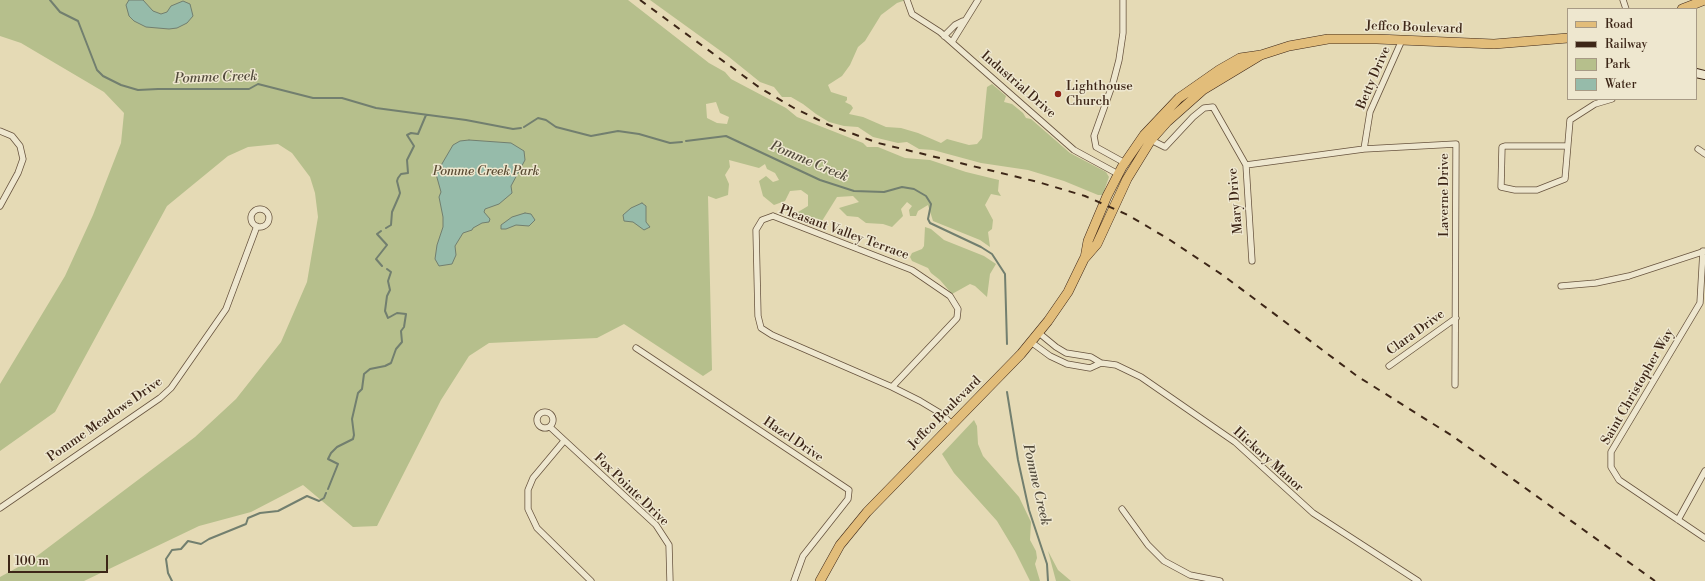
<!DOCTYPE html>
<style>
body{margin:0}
#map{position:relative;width:1705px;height:581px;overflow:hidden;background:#e5dab5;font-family:"Libre Bodoni",serif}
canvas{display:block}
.legend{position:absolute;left:1567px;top:8px;width:130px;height:92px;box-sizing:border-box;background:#eee7cf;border:1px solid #a79a85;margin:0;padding:5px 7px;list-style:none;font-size:12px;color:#3d2617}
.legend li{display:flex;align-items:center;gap:8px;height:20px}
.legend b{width:20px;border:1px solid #a79a85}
.scale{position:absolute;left:8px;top:555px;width:100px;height:18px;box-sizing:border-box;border:2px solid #3d2617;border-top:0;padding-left:5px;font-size:12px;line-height:14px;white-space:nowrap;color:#3d2617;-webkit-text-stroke:3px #eee7cf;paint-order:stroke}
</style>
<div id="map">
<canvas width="1705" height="581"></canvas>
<ul class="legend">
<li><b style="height:5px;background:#e2bd7a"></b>Road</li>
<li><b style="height:5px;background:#3d2617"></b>Railway</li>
<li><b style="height:11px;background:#b6bf8c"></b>Park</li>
<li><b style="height:11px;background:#96bbaa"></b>Water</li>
</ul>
<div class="scale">100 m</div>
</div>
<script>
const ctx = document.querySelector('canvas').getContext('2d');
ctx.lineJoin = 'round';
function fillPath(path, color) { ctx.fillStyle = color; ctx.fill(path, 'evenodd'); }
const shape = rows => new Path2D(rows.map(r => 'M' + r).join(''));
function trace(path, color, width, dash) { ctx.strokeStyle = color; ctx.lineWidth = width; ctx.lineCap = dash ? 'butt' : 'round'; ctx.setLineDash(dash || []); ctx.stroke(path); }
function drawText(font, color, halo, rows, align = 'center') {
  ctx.font = font + ' "Libre Bodoni",serif'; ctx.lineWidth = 3; ctx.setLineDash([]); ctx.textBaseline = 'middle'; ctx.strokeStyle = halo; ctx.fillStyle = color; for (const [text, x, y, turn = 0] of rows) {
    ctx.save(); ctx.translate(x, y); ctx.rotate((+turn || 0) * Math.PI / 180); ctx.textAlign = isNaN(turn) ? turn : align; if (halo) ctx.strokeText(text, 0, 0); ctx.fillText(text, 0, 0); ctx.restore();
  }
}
fillPath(shape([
 [0,0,628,0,709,63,725,72,731,79,786,108,797,117,863,143,867,147,878,147,905,158,930,160,966,172,999,180,998,191,1001,196,991,194,985,205,993,220,992,229,988,232,990,247,980,240,933,221,928,205,918,211,916,216,910,216,909,210,912,206,907,202,901,209,903,216,892,227,883,224,866,223,858,217,847,216,839,208,859,202,853,196,837,197,822,221,812,223,798,212,808,206,808,195,801,190,790,191,785,201,774,205,763,196,759,181,766,176,773,182,779,180,775,173,767,169,765,164,759,168,729,160,730,167,725,175,729,184,728,195,716,199,708,196,712,370,703,376,624,324,597,338,489,343,469,356,441,400,377,526,353,527,303,485,251,512,199,526,84,581,0,581,0,577,33,559,195,437,236,399,281,342,307,282,318,217,315,193,310,177,292,153,278,144,248,147,228,156,167,206,55,412,0,451,0,384,65,276,93,215,121,143,124,113,104,92,21,43,0,36],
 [716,102,720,113,729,117,727,124,717,123,707,118,706,104],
 [650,0,906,0,897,3,881,15,865,41,858,47,850,65,842,76,828,85,831,92,847,97,847,100,845,102,851,105,853,108,849,114,863,117,886,127,901,128,918,133,941,143,947,139,969,145,977,144,982,138,987,87,992,84,1006,96,1004,102,1012,104,1023,113,1026,118,1031,119,1070,153,1106,172,1109,177,1104,191,1102,195,1098,195,1064,181,1028,170,981,163,933,150,919,149,907,142,898,143,873,137,858,127,844,126,829,122,816,114,803,104,791,97,782,97,774,87,760,82,729,57],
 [925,227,931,229,944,240,984,256,996,264,990,274,987,297,975,286,970,284,952,294,940,280,931,273,928,268,912,261,910,257,912,253,922,249,924,246],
 [974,420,977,426,978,444,983,456,1019,497,1031,522,1030,540,1036,551,1037,558,1035,564,1040,581,1030,581,1015,551,997,521,954,473,942,454],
 [1048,551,1058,570,1071,581,1056,581]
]), '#b6bf8c');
const water = shape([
 [129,0,143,0,153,11,161,14,167,12,171,6,183,1,190,4,193,16,187,23,177,28,169,29,146,27,134,21,129,16,126,5,129,0],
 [469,140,511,143,524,151,525,160,511,186,512,193,499,204,485,209,484,212,490,219,489,222,482,223,473,228,472,230,463,233,455,246,456,255,452,264,439,266,435,259,437,245,443,227,443,217,439,197,441,192,436,174,453,145,460,141,469,140],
 [642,203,646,206,646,222,650,227,644,230,633,222,624,221,623,215,631,208,642,203],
 [525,213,531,214,535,220,529,226,516,225,506,229,501,229,501,225,512,217,525,213]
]);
fillPath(water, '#96bbaa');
trace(water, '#727f6f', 1);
trace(shape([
 [50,0,60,12,78,21,97,70,103,76,121,85,138,90,158,89,249,89,258,84,313,98,342,98,376,108,466,120,513,129,521,128],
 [524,127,538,118,546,120,556,127,591,136,618,131,639,134,670,143,682,142],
 [686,141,726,136,820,180,854,191,884,192,902,187,914,189,926,196,931,204,928,219,930,223,981,247,992,254,1005,274,1007,344],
 [386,228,391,225,392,212,399,196,400,193,397,181,398,178,401,174,408,173,407,160,414,146,407,135,411,133,418,134,426,115],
 [381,231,377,234,387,245,376,259,382,266],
 [1007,392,1018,460,1029,510,1047,564,1048,581],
 [328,489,338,464,328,459,331,453,337,447,353,439,354,435,352,419,358,393,362,389,364,374,370,369,385,366,391,363,396,349,402,342,401,331,404,327,406,314,397,313,388,318,385,311,387,296,390,290,388,281,391,272,387,269],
 [172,581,168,573,166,559,172,550,181,549,188,541,201,544,209,539,246,524,248,518,260,513,278,511,307,496,319,501,324,498,326,493]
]), '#727f6f', 2);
const street = shape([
 [907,0,912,14,940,32,1074,150,1118,174],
 [1123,0,1123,33,1119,60,1113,83,1094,136,1096,147,1125,163],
 [1623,0,1626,9],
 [944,36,955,25,963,21],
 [952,42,978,0],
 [0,131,12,136,20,146,23,159,18,173,0,206],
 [1151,140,1165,147,1193,117,1204,108,1213,107,1246,165,1252,261],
 [1567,146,1505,146,1502,147,1501,187,1515,190,1537,190,1565,179,1570,120,1595,104,1612,99],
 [1364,149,1370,112,1402,40],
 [1698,149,1705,154],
 [1246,165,1364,149,1456,144,1455,385],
 '251 218a9 9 0 1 1 18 0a9 9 0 1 1-18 0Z',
 [773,216,912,270,950,296,958,309,957,318,892,387,772,335,761,328,758,316,756,230,762,220,773,216],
 [1703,251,1700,303,1611,452,1611,467,1619,480,1705,538],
 [1561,286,1596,283,1629,276,1705,251],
 [1039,333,1056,347,1066,353,1091,357,1101,363,1116,365,1141,377,1235,442,1313,513,1418,581],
 [1031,342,1050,356,1067,364,1090,368,1101,363],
 [636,348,849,490,848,499,803,556,794,581],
 [1389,366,1456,318],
 [892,387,920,401,940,413,952,424],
 '537 420a8 8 0 1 1 16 0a8 8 0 1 1-16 0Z',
 [550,427,656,525,669,545,670,581],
 [564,441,533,478,528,490,528,509,537,528,591,581],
 [0,508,160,398,171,388,226,309,257,226],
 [1122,509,1148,545,1164,561,1190,575,1220,581],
 [1678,520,1705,471]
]);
const secondary = shape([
 [1696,73,1705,75]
]);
const primary = shape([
 [1682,9,1705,0],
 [1085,258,1088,241,1107,196,1122,167,1144,135,1179,98,1219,70,1240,58,1261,55,1289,46,1328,39,1377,39,1494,44,1568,38],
 [820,581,840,545,867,512,1021,354,1048,321,1068,292,1084,259,1097,244,1127,179,1151,140,1167,122,1203,90,1261,55]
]);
trace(street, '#67533e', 7);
trace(secondary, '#3d2617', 10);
trace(primary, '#3d2617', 10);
trace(street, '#eee7cf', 5.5);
trace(secondary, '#eee7cf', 8);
trace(primary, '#e2bd7a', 9);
trace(shape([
 [640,0,760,88,794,108,829,125,878,143,1038,182,1085,196,1128,215,1170,240,1224,276,1357,376,1454,437,1655,581]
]), '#3d2617', 2, [7, 7]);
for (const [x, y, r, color] of [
 [1058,94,4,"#8f2418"]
]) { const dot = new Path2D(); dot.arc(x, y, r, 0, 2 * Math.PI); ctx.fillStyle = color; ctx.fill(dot); trace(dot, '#eee7cf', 1.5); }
drawText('13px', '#3d2617', '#eee7cf', [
 ["Jeffco Boulevard",1414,28,2],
 ["Betty Drive",1374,78,-67],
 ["Industrial Drive",1018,85,41],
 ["Laverne Drive",1445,195,-90],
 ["Mary Drive",1236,201,-95],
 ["Pleasant Valley Terrace",844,233,20],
 ["Clara Drive",1416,333,-36],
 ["Saint Christopher Way",1638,387,-60],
 ["Jeffco Boulevard",945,413,-45],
 ["Pomme Meadows Drive",105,420,-35],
 ["Hazel Drive",793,440,34],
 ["Hickory Manor",1268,460,42],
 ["Fox Pointe Drive",631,490,44]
]);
drawText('13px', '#3d2617', '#eee7cf', [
 ["Lighthouse",1066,87],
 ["Church",1066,102]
], 'left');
drawText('italic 13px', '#5b4c34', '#eee7cf', [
 ["Pomme Creek Park",486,172]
]);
drawText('italic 14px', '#534b3c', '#eee7cf', [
 ["Pomme Creek",216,78,-2],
 ["Pomme Creek",809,162,23],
 ["Pomme Creek",1036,485,77]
]);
</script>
